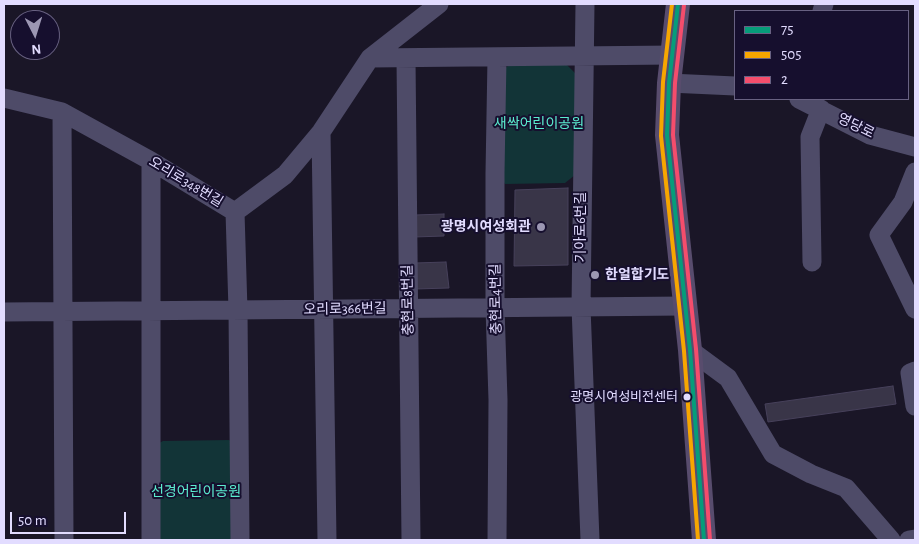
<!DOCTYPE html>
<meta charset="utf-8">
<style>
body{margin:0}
#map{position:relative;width:919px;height:544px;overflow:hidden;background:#1a1627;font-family:"Alegreya Sans",sans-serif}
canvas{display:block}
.frame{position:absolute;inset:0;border:5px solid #e2dcff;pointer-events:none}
.legend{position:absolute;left:734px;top:10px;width:175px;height:90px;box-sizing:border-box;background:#160f2e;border:1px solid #686182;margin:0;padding:6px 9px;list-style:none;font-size:15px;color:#e2dcff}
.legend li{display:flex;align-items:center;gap:10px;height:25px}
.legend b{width:25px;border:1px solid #686182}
.north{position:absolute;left:10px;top:10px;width:50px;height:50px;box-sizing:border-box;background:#160f2e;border:1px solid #686182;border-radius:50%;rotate:175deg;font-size:14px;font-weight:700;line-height:20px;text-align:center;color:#e2dcff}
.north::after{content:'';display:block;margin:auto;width:18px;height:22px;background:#9c97b3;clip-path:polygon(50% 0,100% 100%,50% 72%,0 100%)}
.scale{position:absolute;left:10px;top:512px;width:116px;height:22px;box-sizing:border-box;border:2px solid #e2dcff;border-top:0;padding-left:6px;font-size:15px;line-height:18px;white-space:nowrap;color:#e2dcff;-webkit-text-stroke:4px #160f2e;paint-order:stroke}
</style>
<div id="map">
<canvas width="919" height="544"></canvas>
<div class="frame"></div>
<ul class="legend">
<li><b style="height:6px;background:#069c7a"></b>75</li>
<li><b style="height:6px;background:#f7a600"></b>505</li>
<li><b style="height:6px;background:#f44d6c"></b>2</li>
</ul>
<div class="north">N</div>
<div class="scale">50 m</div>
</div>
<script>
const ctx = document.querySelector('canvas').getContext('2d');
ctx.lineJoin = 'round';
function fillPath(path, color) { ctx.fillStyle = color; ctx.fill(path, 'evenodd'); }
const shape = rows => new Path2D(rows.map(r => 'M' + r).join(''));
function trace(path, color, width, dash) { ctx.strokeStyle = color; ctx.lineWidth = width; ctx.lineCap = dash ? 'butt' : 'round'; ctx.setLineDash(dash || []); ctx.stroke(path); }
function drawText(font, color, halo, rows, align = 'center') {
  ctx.font = font + ' "Alegreya Sans","Noto Sans KR",sans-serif'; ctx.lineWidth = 4; ctx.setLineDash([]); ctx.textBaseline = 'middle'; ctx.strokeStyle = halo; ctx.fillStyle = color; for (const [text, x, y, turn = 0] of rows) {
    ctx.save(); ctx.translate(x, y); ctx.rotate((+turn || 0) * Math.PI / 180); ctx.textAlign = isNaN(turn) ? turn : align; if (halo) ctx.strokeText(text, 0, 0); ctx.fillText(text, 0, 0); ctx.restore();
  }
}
fillPath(shape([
 [509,65,567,65,576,74,575,175,565,183,505,184,503,181,502,71],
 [229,440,235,444,234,540,158,540,157,444,163,441]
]), '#123437');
const building = shape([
 [568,188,568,265,514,266,515,190,568,188],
 [444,214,444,236,414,237,415,215,444,214],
 [446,262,449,288,415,289,415,263,446,262],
 [893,386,896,404,768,422,765,404,893,386]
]);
fillPath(building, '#393548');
trace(building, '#47415b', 1);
trace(shape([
 [585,4,581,307,590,540],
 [822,11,824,4],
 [370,58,674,55],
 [406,59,411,540],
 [669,83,735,86],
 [4,98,62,112,151,161,235,212,285,175,321,132,370,58,439,4],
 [799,99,870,135,915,147],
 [62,112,64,540],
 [321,132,327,540],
 [915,172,903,202,879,235,915,309],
 [235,212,238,310,240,540],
 [812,262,810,137,821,109],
 [4,312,685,306],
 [690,350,728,378,773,454,811,474,846,488,891,540],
 [915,371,910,373,915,406],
 [151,540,151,161],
 [497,540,498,400,495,308,495,173,497,58],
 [909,540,915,539]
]), '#4e4b68', 19);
trace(shape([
 [678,4,669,83,667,135,690,350,704,540]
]), '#584c6d', 24);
trace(shape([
 [678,4,669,83,667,135,690,350,704,540]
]), '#069c7a', 4);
trace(shape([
 [672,4,663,82,661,136,684,351,698,540]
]), '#f7a600', 4);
trace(shape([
 [684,5,675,83,673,135,696,349,710,540]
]), '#f44d6c', 4);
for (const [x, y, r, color] of [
 [541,227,5,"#9c97b3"],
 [595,275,5,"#9c97b3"],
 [687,397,4.5,"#e2dcff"]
]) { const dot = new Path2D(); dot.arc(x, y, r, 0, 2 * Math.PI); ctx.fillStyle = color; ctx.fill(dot); trace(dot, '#160f2e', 2); }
drawText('13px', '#e2dcff', '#160f2e', [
 ["광명시여성비전센터",678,397]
], 'right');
drawText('14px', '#5beccf', '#160f2e', [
 ["새싹어린이공원",539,124],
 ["선경어린이공원",196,492]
]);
drawText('14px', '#e2dcff', '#160f2e', [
 ["영당로",856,126,26],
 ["오리로348번길",186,182,31],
 ["기아로6번길",581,227,-90],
 ["충현로4번길",496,299,-91],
 ["충현로8번길",408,300,-91],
 ["오리로366번길",345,309,-1]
]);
drawText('bold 14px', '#e2dcff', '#160f2e', [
 ["광명시여성회관",531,227],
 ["한얼합기도",605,275,"left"]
], 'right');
</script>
